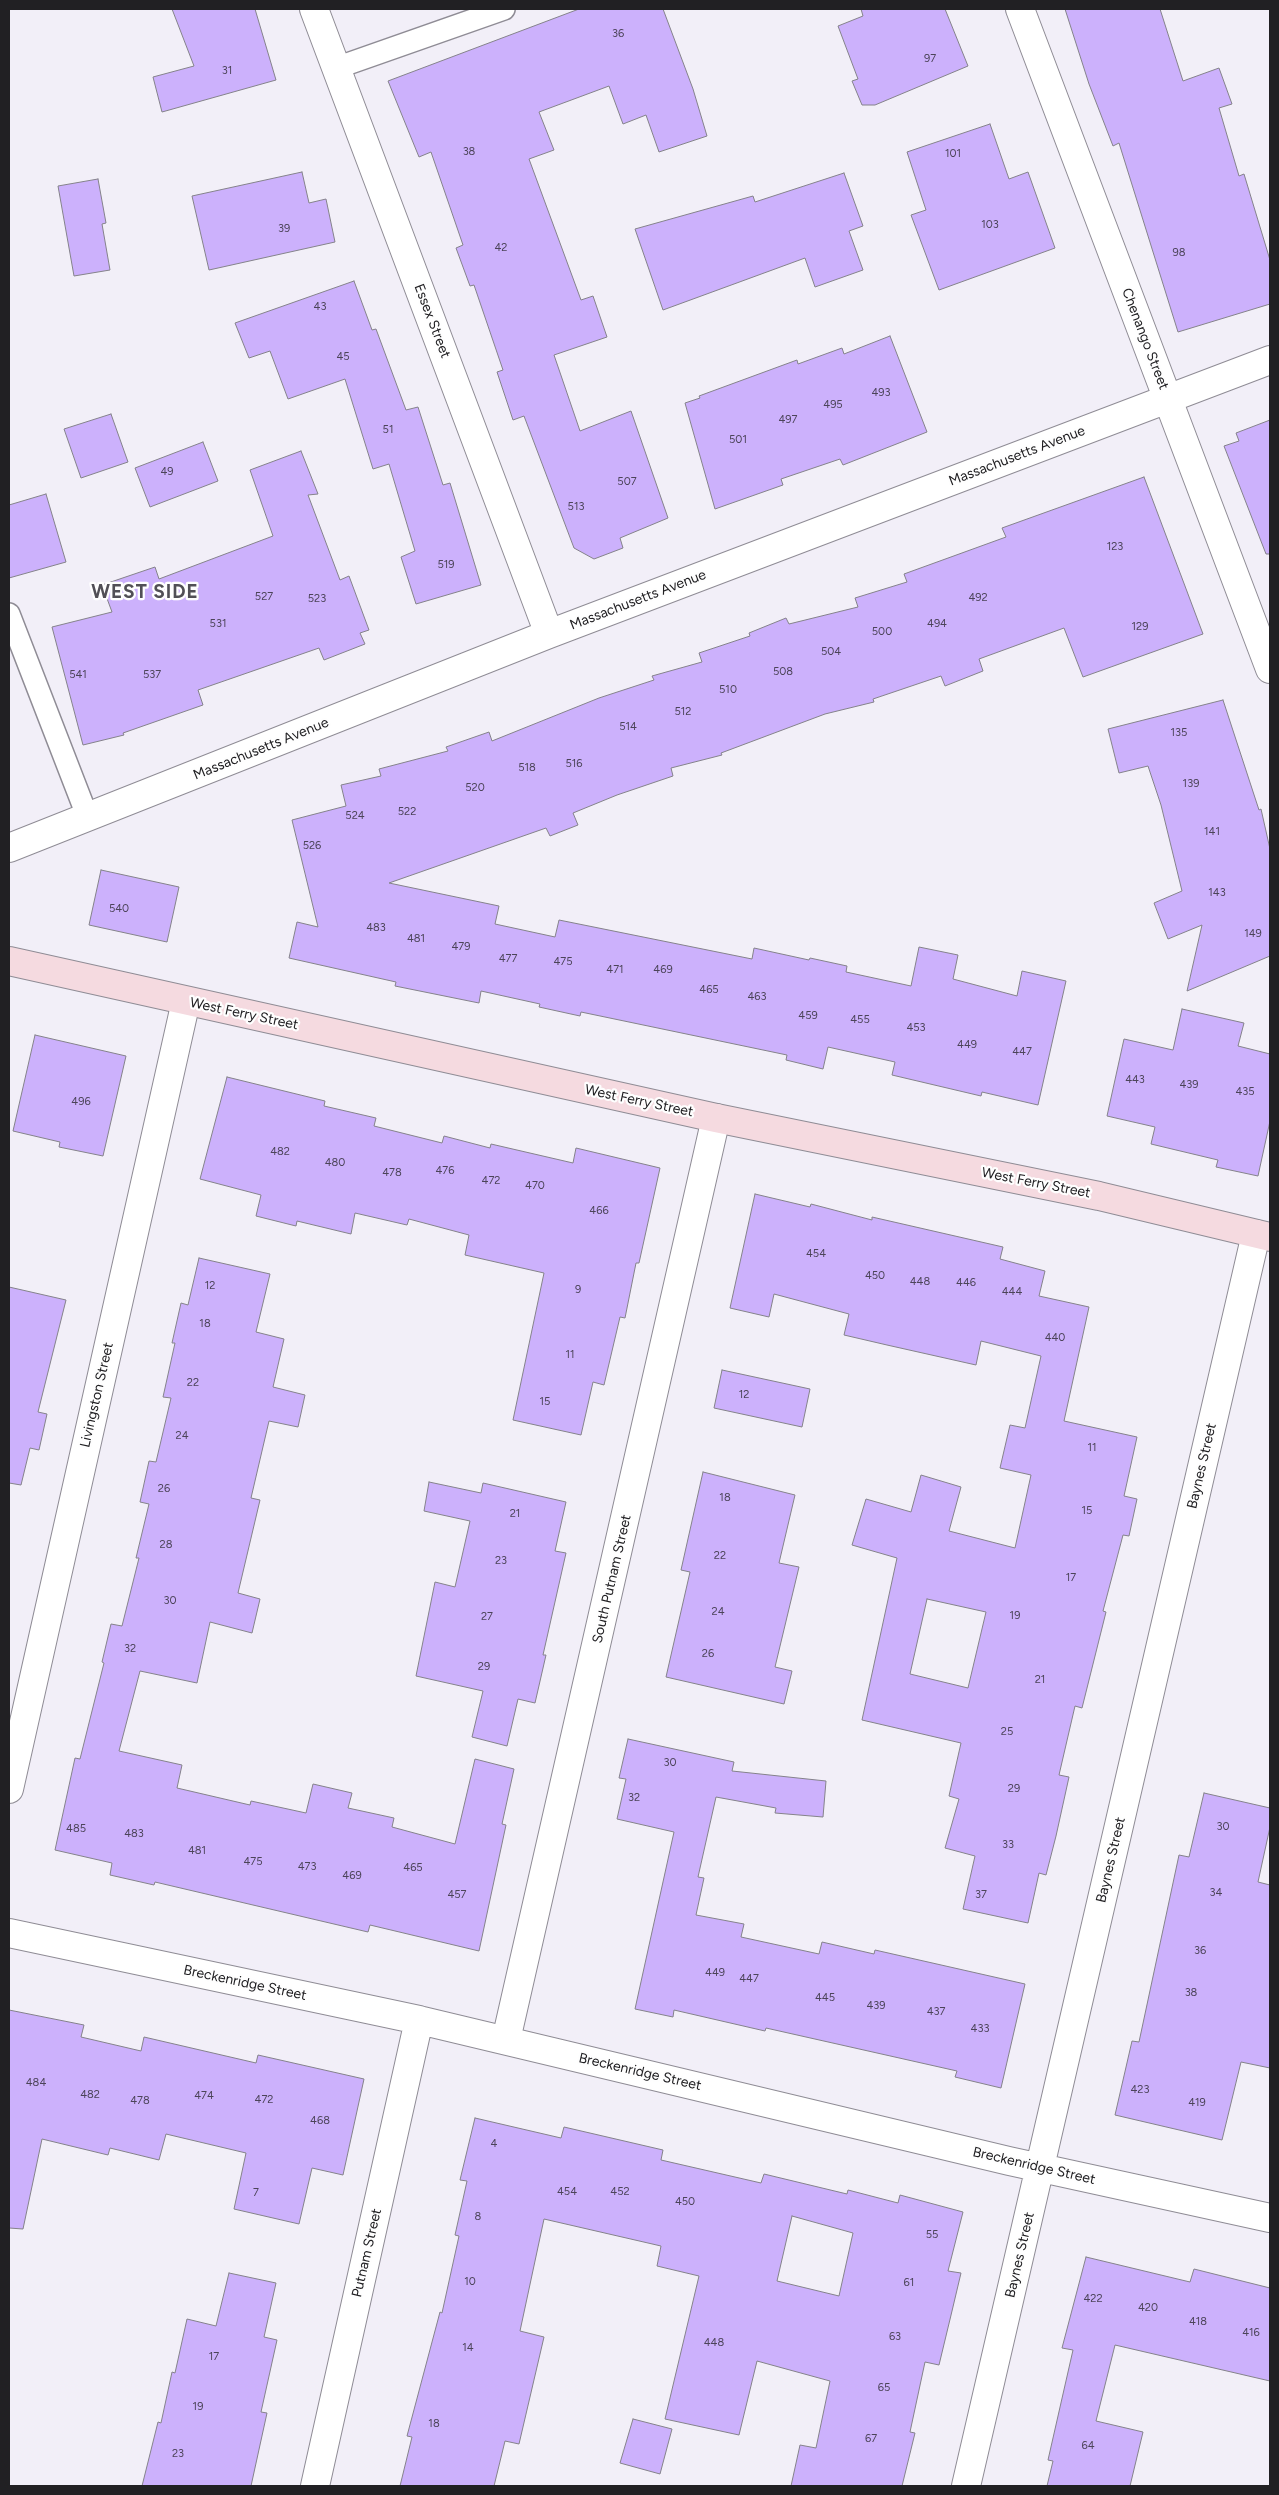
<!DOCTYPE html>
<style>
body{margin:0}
#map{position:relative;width:1279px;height:2495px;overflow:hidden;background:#f2eff8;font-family:Figtree,sans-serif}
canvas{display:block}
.frame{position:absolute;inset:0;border:10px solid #212023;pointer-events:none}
</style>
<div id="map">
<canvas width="1279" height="2495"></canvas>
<div class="frame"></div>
</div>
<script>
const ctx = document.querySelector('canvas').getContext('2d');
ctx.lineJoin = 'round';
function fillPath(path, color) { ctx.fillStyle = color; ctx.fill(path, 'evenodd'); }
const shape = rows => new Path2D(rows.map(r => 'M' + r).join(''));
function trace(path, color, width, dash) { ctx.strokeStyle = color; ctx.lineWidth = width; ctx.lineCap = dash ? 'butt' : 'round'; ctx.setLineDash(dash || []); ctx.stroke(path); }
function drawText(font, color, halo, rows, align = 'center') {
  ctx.font = font + ' Figtree,sans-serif'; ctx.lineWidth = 4.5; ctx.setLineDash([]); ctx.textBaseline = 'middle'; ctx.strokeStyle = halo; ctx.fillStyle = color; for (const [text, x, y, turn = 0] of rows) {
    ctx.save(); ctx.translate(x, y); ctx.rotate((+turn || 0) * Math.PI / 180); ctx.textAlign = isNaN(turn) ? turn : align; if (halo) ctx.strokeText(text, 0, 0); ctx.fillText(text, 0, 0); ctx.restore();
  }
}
const building = shape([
 [172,9,255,9,276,80,162,112,153,77,194,66,172,9],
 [579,9,663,9,693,89,707,136,659,152,646,115,623,124,609,86,539,112,554,150,529,159,581,300,593,296,607,337,554,355,580,431,631,411,668,518,620,538,623,548,594,559,574,548,524,416,513,420,497,372,503,370,474,285,470,286,456,248,463,245,431,152,419,157,388,81,579,9],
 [861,9,945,9,968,66,875,105,862,105,852,81,858,79,838,26,863,16,861,9],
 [1065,9,1160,9,1183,81,1219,68,1232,104,1219,108,1239,176,1244,174,1270,260,1270,304,1178,332,1119,143,1113,146,1089,84,1065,9],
 [990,124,1009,179,1028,172,1055,248,939,290,911,215,926,210,907,152,990,124],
 [302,172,309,203,326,199,335,242,209,270,192,196,302,172],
 [844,173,863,226,849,231,863,270,815,287,805,258,663,310,635,229,753,196,755,202,844,173],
 [98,179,106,223,102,224,110,270,74,276,58,186,98,179],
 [354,281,372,330,376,329,406,410,418,407,443,485,450,483,481,585,416,604,401,557,415,551,389,464,373,469,345,379,288,399,270,351,249,358,235,323,354,281],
 [890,336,927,432,843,465,840,459,781,479,783,485,715,509,685,403,700,398,699,396,797,360,798,364,842,348,844,354,890,336],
 [111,414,128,462,81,478,64,429,111,414],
 [1270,420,1270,554,1266,554,1224,446,1239,441,1236,433,1270,420],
 [203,442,218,481,150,507,135,468,203,442],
 [301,451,318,494,308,495,340,580,349,576,369,630,360,633,365,644,324,660,319,648,198,690,203,705,123,733,124,735,83,745,52,627,112,612,102,585,155,567,159,579,273,536,250,470,301,451],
 [1144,477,1203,634,1083,677,1064,628,979,659,983,671,945,686,941,676,873,699,874,702,825,714,721,753,722,755,671,768,673,776,617,795,573,813,578,825,550,836,546,828,389,883,499,906,495,924,555,937,559,920,752,959,754,948,809,960,810,958,847,966,846,972,911,986,919,947,958,955,953,979,1017,996,1022,971,1066,981,1038,1105,982,1092,981,1096,892,1075,895,1062,828,1047,823,1069,786,1060,787,1055,581,1012,580,1016,539,1007,540,1004,481,991,479,1003,395,986,396,982,289,958,297,922,318,927,292,820,346,806,341,785,381,776,379,769,448,751,446,747,489,732,492,741,599,698,654,680,652,676,702,662,699,653,750,636,749,633,786,618,789,624,858,607,855,598,907,582,904,574,1006,537,1002,528,1144,477],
 [46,494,66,562,9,578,9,505,46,494],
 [1223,700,1259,810,1261,809,1270,849,1270,956,1187,991,1202,925,1168,939,1154,903,1182,891,1161,805,1148,766,1119,773,1108,729,1223,700],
 [101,870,179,887,167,942,89,925,101,870],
 [1182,1009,1244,1023,1238,1046,1270,1054,1270,1121,1258,1176,1216,1167,1218,1160,1151,1144,1155,1127,1107,1116,1124,1039,1173,1050,1182,1009],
 [35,1035,126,1056,103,1156,59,1147,60,1142,13,1131,35,1035],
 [227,1077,325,1101,324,1106,376,1118,374,1126,442,1143,444,1136,490,1148,491,1144,573,1163,576,1148,660,1168,639,1263,636,1263,625,1318,620,1317,604,1385,593,1382,581,1435,513,1420,544,1273,465,1255,469,1235,409,1219,407,1225,355,1213,351,1234,297,1221,296,1226,256,1216,261,1195,200,1179,227,1077],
 [755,1194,810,1207,811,1204,872,1220,872,1217,1003,1247,1000,1259,1045,1271,1039,1296,1089,1307,1064,1421,1137,1437,1124,1496,1137,1499,1129,1536,1123,1535,1103,1611,1106,1612,1082,1708,1075,1706,1059,1775,1069,1777,1056,1836,1046,1875,1039,1873,1028,1923,963,1909,975,1856,945,1848,959,1799,949,1796,961,1743,862,1720,897,1558,852,1545,866,1499,911,1512,921,1475,961,1487,949,1531,1015,1548,1031,1475,1000,1468,1010,1425,1025,1428,1041,1356,981,1341,976,1365,887,1345,844,1335,849,1314,774,1294,769,1317,730,1308,755,1194],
 [927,1599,986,1612,968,1688,910,1674,927,1599],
 [199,1258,270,1274,256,1332,284,1339,273,1387,305,1395,298,1427,269,1421,251,1498,260,1500,238,1593,260,1599,252,1633,210,1622,197,1683,140,1671,119,1751,182,1765,177,1788,250,1805,251,1801,306,1813,313,1784,352,1793,348,1808,394,1818,392,1827,455,1844,475,1759,514,1769,502,1824,506,1825,479,1951,370,1925,368,1932,155,1882,154,1885,110,1875,112,1863,55,1850,75,1758,80,1759,104,1663,102,1662,111,1624,122,1626,139,1558,136,1558,149,1504,140,1502,149,1461,156,1462,171,1398,163,1397,175,1343,172,1343,181,1303,188,1305,199,1258],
 [9,1287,66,1300,38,1412,47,1414,39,1450,30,1448,21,1485,9,1483,9,1287],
 [722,1370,810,1389,802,1427,714,1408,722,1370],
 [703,1472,795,1495,779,1563,799,1567,775,1667,792,1671,784,1704,666,1677,690,1572,681,1570,703,1472],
 [429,1482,481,1493,483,1483,566,1502,555,1551,566,1553,543,1655,546,1655,535,1703,518,1699,507,1746,472,1737,483,1691,416,1676,435,1582,455,1587,470,1521,424,1511,429,1482],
 [628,1739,734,1762,732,1771,826,1781,823,1817,775,1813,776,1808,716,1797,698,1877,704,1878,696,1915,744,1924,741,1937,819,1954,822,1942,874,1954,875,1950,1025,1984,1001,2088,955,2077,957,2071,766,2028,765,2031,674,2010,673,2017,635,2009,674,1832,617,1819,626,1779,619,1778,628,1739],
 [1204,1793,1270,1808,1270,1827,1258,1882,1270,1885,1270,2068,1241,2062,1222,2140,1115,2115,1132,2041,1139,2042,1179,1855,1189,1857,1204,1793],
 [9,2010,84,2025,81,2037,141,2051,144,2037,256,2063,258,2055,364,2079,343,2175,312,2168,299,2224,234,2209,246,2153,166,2134,159,2160,110,2148,108,2155,42,2139,23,2229,9,2228,9,2010],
 [475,2118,561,2138,564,2127,663,2150,661,2160,761,2183,764,2174,847,2194,848,2190,898,2203,900,2195,963,2212,948,2271,961,2273,952,2311,939,2365,925,2362,910,2432,915,2433,902,2486,791,2486,800,2445,816,2448,830,2381,757,2361,739,2435,665,2419,699,2276,657,2266,661,2246,544,2219,520,2331,544,2337,519,2444,505,2441,494,2486,400,2486,412,2437,407,2436,440,2312,442,2313,459,2236,455,2235,467,2181,460,2180,475,2118],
 [792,2216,853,2233,839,2296,777,2281,792,2216],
 [1086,2257,1190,2282,1194,2269,1270,2288,1270,2381,1115,2345,1096,2421,1143,2432,1130,2486,1047,2486,1053,2461,1048,2460,1073,2350,1062,2348,1086,2257],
 [229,2273,276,2283,264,2337,277,2340,261,2412,267,2413,251,2486,142,2486,158,2422,161,2423,172,2372,175,2373,187,2319,216,2326,229,2273],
 [633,2419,672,2429,660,2474,620,2463,633,2419]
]);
fillPath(building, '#ccb1fc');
trace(building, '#84828a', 1);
const lane = shape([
 [336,68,504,9],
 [9,614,88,818]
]);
const street = shape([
 [314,9,549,634],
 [1020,9,1270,669],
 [9,848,549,634,1270,360],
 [9,1789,186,1001],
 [9,1933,419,2020,1009,2161,1270,2218],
 [506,2040,716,1118],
 [315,2486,419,2020],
 [966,2486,1256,1234]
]);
const secondary = shape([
 [9,961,716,1118,1099,1196,1270,1237]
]);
trace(lane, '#8f8c95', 24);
trace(street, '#8f8c95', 30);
trace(secondary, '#8f8c95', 30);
trace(lane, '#fff', 21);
trace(street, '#fff', 28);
trace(secondary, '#f5dae0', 28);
drawText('11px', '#4c4459', null, [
 ["36",618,34],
 ["97",930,59],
 ["31",227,71],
 ["38",469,152],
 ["101",953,154],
 ["103",990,225],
 ["39",284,229],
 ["42",501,248],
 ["98",1179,253],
 ["43",320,307],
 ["45",343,357],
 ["493",881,393],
 ["495",833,405],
 ["497",788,420],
 ["51",388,430],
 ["501",738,440],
 ["49",167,472],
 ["507",627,482],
 ["513",576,507],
 ["123",1115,547],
 ["519",446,565],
 ["527",264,597],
 ["492",978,598],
 ["523",317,599],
 ["531",218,624],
 ["494",937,624],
 ["129",1140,627],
 ["500",882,632],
 ["504",831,652],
 ["508",783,672],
 ["541",78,675],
 ["537",152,675],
 ["510",728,690],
 ["512",683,712],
 ["514",628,727],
 ["135",1179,733],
 ["516",574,764],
 ["518",527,768],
 ["139",1191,784],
 ["520",475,788],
 ["522",407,812],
 ["524",355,816],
 ["141",1212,832],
 ["526",312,846],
 ["143",1217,893],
 ["540",119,909],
 ["483",376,928],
 ["149",1253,934],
 ["481",416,939],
 ["479",461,947],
 ["477",508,959],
 ["475",563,962],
 ["471",615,970],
 ["469",663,970],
 ["465",709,990],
 ["463",757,997],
 ["459",808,1016],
 ["455",860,1020],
 ["453",916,1028],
 ["449",967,1045],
 ["447",1022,1052],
 ["443",1135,1080],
 ["439",1189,1085],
 ["435",1245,1092],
 ["496",81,1102],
 ["482",280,1152],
 ["480",335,1163],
 ["476",445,1171],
 ["478",392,1173],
 ["472",491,1181],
 ["470",535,1186],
 ["466",599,1211],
 ["454",816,1254],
 ["450",875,1276],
 ["448",920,1282],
 ["446",966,1283],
 ["12",210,1286],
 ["9",578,1290],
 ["444",1012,1292],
 ["18",205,1324],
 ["440",1055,1338],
 ["11",570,1355],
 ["22",193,1383],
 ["12",744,1395],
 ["15",545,1402],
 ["24",182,1436],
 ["11",1092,1448],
 ["26",164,1489],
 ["18",725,1498],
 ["15",1087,1511],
 ["21",515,1514],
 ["28",166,1545],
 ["22",720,1556],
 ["23",501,1561],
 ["17",1071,1578],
 ["30",170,1601],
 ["24",718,1612],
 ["19",1015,1616],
 ["27",487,1617],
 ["32",130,1649],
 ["26",708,1654],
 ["29",484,1667],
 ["21",1040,1680],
 ["25",1007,1732],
 ["30",670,1763],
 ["29",1014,1789],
 ["32",634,1798],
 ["30",1223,1827],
 ["485",76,1829],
 ["483",134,1834],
 ["33",1008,1845],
 ["481",197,1851],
 ["475",253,1862],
 ["473",307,1867],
 ["465",413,1868],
 ["469",352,1876],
 ["34",1216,1893],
 ["457",457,1895],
 ["37",981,1895],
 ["36",1200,1951],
 ["449",715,1973],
 ["447",749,1979],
 ["38",1191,1993],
 ["445",825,1998],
 ["439",876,2006],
 ["437",936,2012],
 ["433",980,2029],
 ["484",36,2083],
 ["423",1140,2090],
 ["482",90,2095],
 ["474",204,2096],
 ["472",264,2100],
 ["478",140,2101],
 ["419",1197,2103],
 ["468",320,2121],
 ["4",494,2144],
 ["454",567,2192],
 ["452",620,2192],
 ["7",256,2193],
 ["450",685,2202],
 ["8",478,2217],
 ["55",932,2235],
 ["10",470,2282],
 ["61",909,2283],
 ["422",1093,2299],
 ["420",1148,2308],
 ["418",1198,2322],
 ["416",1251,2333],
 ["63",895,2337],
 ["448",714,2343],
 ["14",468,2348],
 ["17",214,2357],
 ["65",884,2388],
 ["19",198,2407],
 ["18",434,2424],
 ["67",871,2439],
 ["64",1088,2446],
 ["23",178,2454]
]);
drawText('14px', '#212023', '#fefefe', [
 ["Essex Street",432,321,69],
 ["Chenango Street",1145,339,69],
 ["Massachusetts Avenue",1017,456,-21],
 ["Massachusetts Avenue",638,600,-21],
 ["Massachusetts Avenue",261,749,-22],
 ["West Ferry Street",244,1014,12],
 ["West Ferry Street",639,1101,12],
 ["West Ferry Street",1036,1183,11],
 ["Livingston Street",97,1395,-77],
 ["Baynes Street",1202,1466,-77],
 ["South Putnam Street",612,1579,-77],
 ["Baynes Street",1111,1860,-77],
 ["Breckenridge Street",245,1983,12],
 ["Breckenridge Street",640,2072,13],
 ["Breckenridge Street",1034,2166,13],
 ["Putnam Street",367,2253,-77],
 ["Baynes Street",1020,2255,-77]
]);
ctx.letterSpacing = '1px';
drawText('bold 19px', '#514f56', '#fefefe', [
 ["WEST SIDE",145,592]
]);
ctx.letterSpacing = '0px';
</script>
